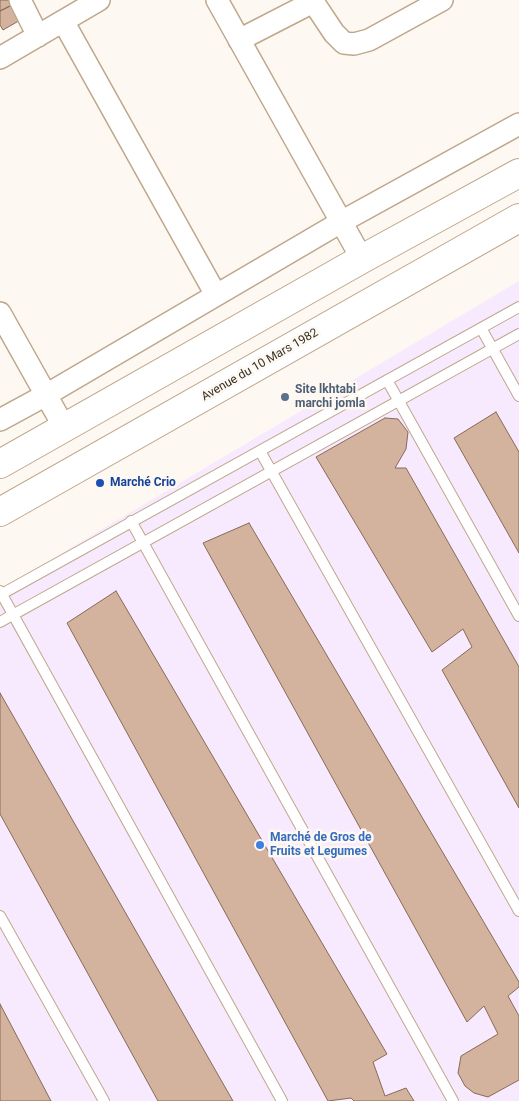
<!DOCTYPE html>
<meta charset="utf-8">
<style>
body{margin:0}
canvas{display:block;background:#fdf8f2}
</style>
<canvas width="519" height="1101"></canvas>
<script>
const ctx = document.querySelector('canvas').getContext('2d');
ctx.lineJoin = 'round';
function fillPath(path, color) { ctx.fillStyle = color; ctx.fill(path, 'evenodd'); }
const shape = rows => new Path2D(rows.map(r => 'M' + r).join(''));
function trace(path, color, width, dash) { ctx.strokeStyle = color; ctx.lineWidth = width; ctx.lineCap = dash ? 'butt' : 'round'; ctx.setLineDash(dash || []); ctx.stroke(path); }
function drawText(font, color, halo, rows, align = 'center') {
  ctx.font = font + ' Roboto,sans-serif'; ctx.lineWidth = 5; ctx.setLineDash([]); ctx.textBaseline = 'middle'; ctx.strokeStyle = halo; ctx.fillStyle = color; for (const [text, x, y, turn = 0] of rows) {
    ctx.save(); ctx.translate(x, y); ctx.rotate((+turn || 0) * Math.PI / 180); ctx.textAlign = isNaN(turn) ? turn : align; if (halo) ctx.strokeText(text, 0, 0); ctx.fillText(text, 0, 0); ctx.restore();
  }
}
fillPath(shape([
 [519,281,519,1101,0,1101,0,590]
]), '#f7eafe');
const building = shape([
 [0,0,12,0,14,4,0,11,0,0],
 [14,4,22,19,3,30,0,25,0,11,14,4],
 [496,412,519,452,519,553,454,438,496,412],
 [385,418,398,419,408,432,406,449,395,468,406,468,519,667,519,808,442,670,472,647,463,629,432,652,316,457,385,418],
 [249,523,519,982,519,987,508,996,519,1016,519,1080,488,1097,474,1093,465,1086,458,1073,461,1056,498,1034,484,1006,467,1022,203,543,249,523],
 [116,591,387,1054,373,1062,385,1096,406,1088,414,1101,354,1101,351,1098,328,1101,67,623,116,591],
 [0,693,233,1101,158,1101,0,814,0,693],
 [0,1004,51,1101,0,1101,0,1004]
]);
fillPath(building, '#d3b39d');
trace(building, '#886b56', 1);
const lane = shape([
 [481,328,519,396],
 [387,380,519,616],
 [260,451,519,911],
 [131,521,453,1101],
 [0,591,282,1101],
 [0,595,519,307],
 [0,622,519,334],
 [0,916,104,1101]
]);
const street = shape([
 [20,0,38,36],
 [217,0,362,259],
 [312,0,334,33,344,43,354,44,369,40,442,0],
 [63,21,216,295],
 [239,40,313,2],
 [0,58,99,0],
 [0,313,64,427],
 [0,420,46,395,341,222,519,124]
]);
const secondary = shape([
 [0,464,362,259,519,173],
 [0,512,519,218]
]);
trace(lane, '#bfa78b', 12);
trace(street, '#bfa78b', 24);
trace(secondary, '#bfa78b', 30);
trace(lane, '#fff', 10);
trace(street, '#fff', 21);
trace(secondary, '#fff', 28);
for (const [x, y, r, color] of [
 [285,397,5,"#5c6f8a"],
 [100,483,5,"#1a4fb4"],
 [260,845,5,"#3f7fe0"]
]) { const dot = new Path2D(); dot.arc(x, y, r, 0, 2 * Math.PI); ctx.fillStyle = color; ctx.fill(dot); trace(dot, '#fdf8f2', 2); }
drawText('12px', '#3a3025', '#fdf8f2', [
 ["Avenue du 10 Mars 1982",260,365,-30]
]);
drawText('bold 12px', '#4e5e75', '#fdf8f2', [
 ["Site lkhtabi",295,390],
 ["marchi jomla",295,404]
], 'left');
drawText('bold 12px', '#164399', '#fdf8f2', [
 ["Marché Crio",110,483]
], 'left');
drawText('bold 12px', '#366cbe', '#fdf8f2', [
 ["Marché de Gros de",270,838],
 ["Fruits et Legumes",270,852]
], 'left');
</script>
